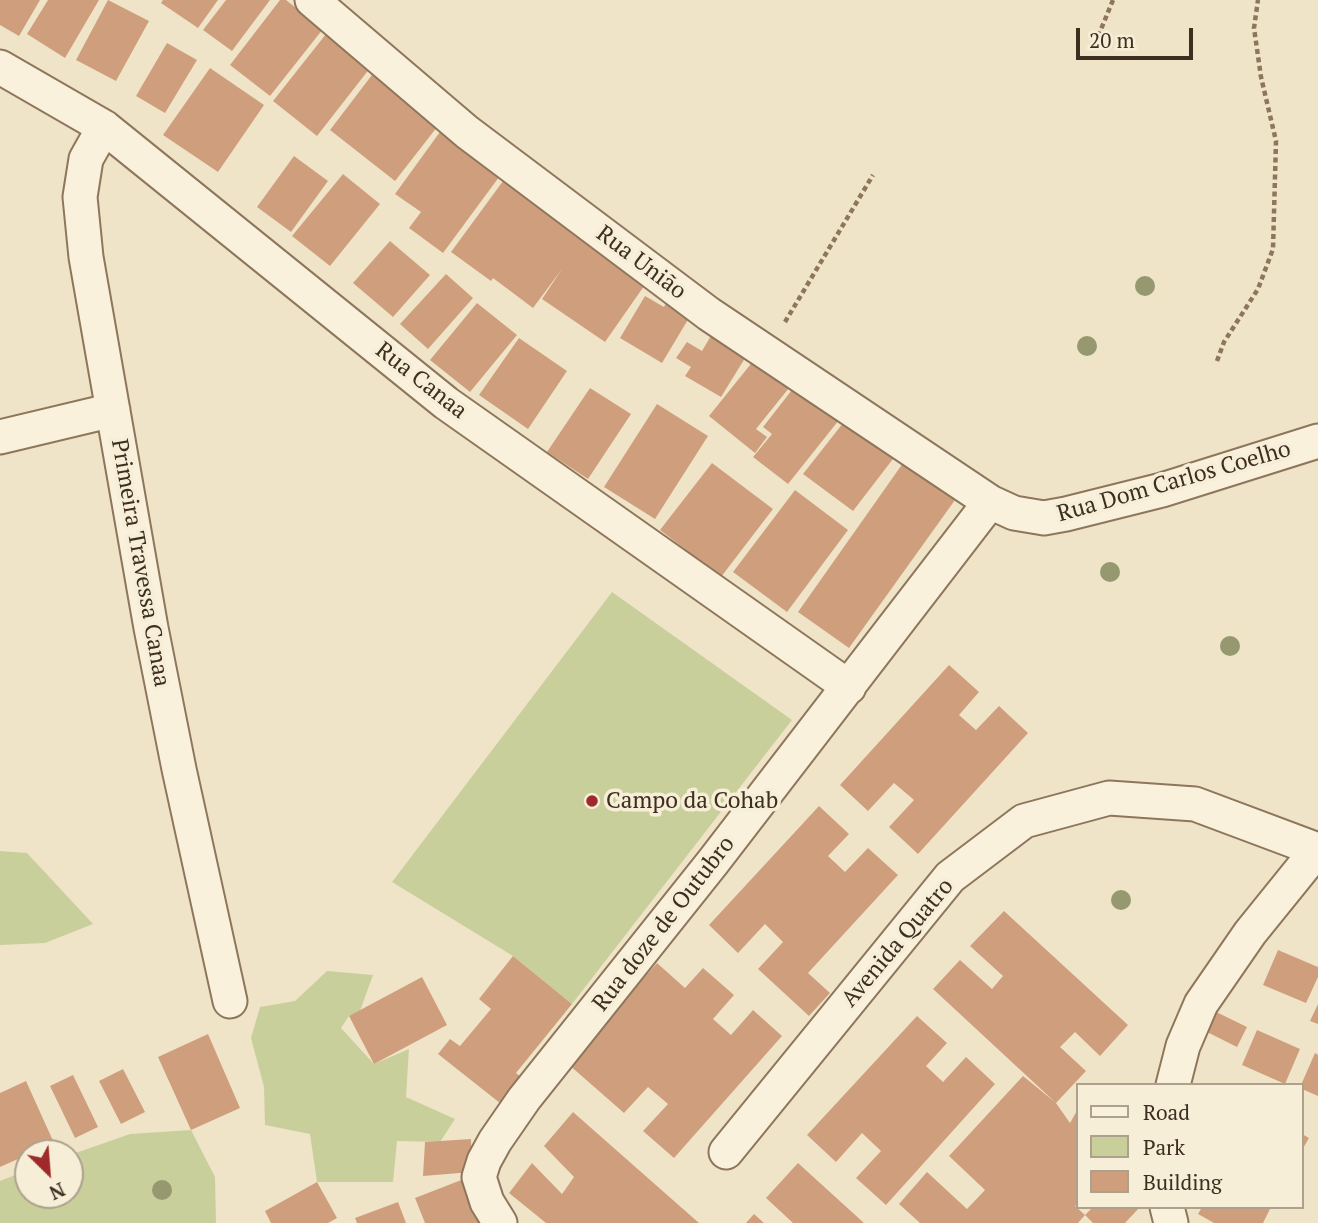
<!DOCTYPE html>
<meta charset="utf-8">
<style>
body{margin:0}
#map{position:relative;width:1318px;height:1223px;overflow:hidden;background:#f0e4c8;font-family:"PT Serif",serif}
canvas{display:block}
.legend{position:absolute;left:1076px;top:1083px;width:228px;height:126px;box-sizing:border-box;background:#f7eed8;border:2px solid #ada18e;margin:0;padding:9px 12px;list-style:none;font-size:21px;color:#3d2e20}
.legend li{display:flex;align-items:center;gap:14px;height:35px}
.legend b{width:35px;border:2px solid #ada18e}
.north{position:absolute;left:14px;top:1139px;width:70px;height:70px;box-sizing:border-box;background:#f7eed8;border:2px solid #ada18e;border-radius:50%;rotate:155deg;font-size:19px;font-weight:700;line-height:28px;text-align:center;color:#3d2e20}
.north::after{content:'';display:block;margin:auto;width:24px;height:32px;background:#9e2a2b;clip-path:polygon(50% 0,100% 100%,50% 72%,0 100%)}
.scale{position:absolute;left:1076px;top:28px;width:117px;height:32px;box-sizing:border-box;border:4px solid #3d2e20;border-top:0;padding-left:9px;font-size:21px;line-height:24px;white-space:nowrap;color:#3d2e20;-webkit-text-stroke:5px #f7eed8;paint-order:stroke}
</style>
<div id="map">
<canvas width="1318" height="1223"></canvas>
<ul class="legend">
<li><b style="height:9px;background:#faf1dc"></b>Road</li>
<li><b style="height:19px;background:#c9cf9b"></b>Park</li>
<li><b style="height:19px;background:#cf9f7d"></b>Building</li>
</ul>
<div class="north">N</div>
<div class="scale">20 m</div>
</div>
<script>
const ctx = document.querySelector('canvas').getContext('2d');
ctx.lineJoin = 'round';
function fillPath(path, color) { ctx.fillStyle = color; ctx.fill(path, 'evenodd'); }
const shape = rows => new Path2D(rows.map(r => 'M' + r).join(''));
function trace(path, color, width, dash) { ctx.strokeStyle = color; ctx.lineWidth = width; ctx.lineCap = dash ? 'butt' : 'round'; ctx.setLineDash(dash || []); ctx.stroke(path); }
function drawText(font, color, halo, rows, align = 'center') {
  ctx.font = font + ' "PT Serif",serif'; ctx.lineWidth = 7; ctx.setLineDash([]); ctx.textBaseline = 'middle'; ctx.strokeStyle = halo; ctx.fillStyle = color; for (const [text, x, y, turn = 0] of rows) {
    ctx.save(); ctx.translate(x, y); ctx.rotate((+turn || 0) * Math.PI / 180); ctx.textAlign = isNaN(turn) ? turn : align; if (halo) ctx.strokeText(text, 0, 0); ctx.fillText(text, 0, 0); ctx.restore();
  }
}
fillPath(shape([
 [612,592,792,720,572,1004,513,956,392,882],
 [0,851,27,853,93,924,45,943,0,945],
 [327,971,373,975,360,1011,349,1016,341,1028,374,1064,409,1049,406,1097,455,1119,440,1142,397,1141,393,1182,317,1182,310,1134,265,1125,264,1087,251,1038,260,1007,295,1001],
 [191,1130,215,1177,216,1223,0,1223,0,1181,28,1170,28,1195,70,1195,70,1155,130,1134]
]), '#c9cf9b');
fillPath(shape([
 [0,0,40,0,19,36,0,25],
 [48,0,99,0,65,58,27,34],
 [108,0,149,21,116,81,76,60],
 [163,0,218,0,198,28,161,3],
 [226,0,270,0,232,51,203,30],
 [280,0,286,0,323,29,270,96,230,65],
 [330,29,374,63,317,136,273,101],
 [167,43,197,60,165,113,136,96],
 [210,68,264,105,218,172,163,135],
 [375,71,441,122,395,181,330,130],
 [445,125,505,169,443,253,409,228,421,212,395,194],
 [294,156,328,181,291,232,257,207],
 [343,174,380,204,330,266,292,236],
 [506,177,649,279,605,342,542,299,562,269,533,308,493,278,491,281,451,252],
 [390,241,430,275,393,317,353,283],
 [446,274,473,298,428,349,400,324],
 [645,296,664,307,668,299,692,313,662,363,620,338],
 [477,303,517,335,470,392,430,360],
 [712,334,747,355,721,397,685,376,691,367,676,358,687,342,702,351],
 [519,338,567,371,528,429,479,395],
 [758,355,793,383,756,429,767,437,755,453,709,416],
 [795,386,839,420,788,484,753,457,772,434,763,427],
 [590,388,631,414,588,479,547,452],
 [657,404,708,436,655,519,604,487],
 [847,418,896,455,853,511,803,474],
 [908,456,960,493,849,648,798,612],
 [712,463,773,509,721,577,660,530],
 [795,490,848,530,787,612,733,572],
 [949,665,979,692,959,715,976,730,999,706,1028,733,918,854,889,827,914,800,894,783,868,811,840,785],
 [819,806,849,834,828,856,845,872,868,848,898,875,808,973,830,993,809,1016,758,969,783,942,765,924,738,953,709,925],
 [1004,911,1128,1025,1100,1056,1075,1032,1060,1047,1086,1071,1056,1103,933,989,960,960,992,989,1003,976,970,946],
 [1278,950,1318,967,1318,977,1306,1003,1263,985],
 [513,956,572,1004,516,1073,526,1081,505,1107,438,1054,450,1039,460,1046,491,1009,479,999],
 [657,963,685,988,703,968,734,995,713,1019,731,1035,753,1010,782,1036,674,1158,643,1131,668,1104,648,1087,624,1113,568,1064],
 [422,977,447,1025,374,1064,349,1016],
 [1318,1004,1318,1024,1310,1021],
 [1208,1008,1247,1027,1237,1047,1197,1027],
 [917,1016,947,1043,926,1066,943,1082,966,1057,995,1084,886,1205,856,1178,881,1151,862,1133,836,1162,807,1135],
 [1257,1030,1300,1049,1285,1084,1242,1065],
 [208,1034,240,1108,191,1130,158,1057],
 [1315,1053,1318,1055,1318,1096,1302,1089,1301,1085],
 [123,1069,145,1112,121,1124,99,1081],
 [73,1075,98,1127,75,1138,50,1086],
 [1023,1076,1056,1103,1070,1123,1078,1109,1078,1135,1076,1137,1078,1139,1078,1203,1075,1206,1085,1215,1078,1223,920,1223,899,1204,927,1172,967,1209,985,1190,949,1156],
 [26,1081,54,1143,0,1167,0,1093],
 [573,1112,699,1223,546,1223,509,1193,532,1163,562,1194,574,1177,544,1146],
 [1302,1134,1309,1138,1302,1150],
 [471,1139,472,1172,423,1176,425,1142],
 [798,1163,864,1223,793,1223,766,1198],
 [469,1177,487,1223,425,1223,415,1198],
 [317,1182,337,1218,328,1223,271,1223,265,1211],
 [398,1202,406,1223,357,1223,355,1218],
 [1093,1207,1140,1207,1125,1223,1093,1223,1085,1215],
 [1202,1207,1271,1207,1263,1223,1214,1223,1198,1214],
 [754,1214,764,1223,746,1223]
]), '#cf9f7d');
const minor = shape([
 [312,0,467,132,709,314,990,502,1014,513,1044,518,1066,514,1162,490,1318,441],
 [0,67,104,127,446,403,849,687],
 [104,127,86,159,80,197,86,257,151,628,179,769,230,1001],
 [0,437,113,410],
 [1173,1085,1183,1046,1201,1004,1250,933,1317,850],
 [726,1152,950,877,1024,821,1109,798,1195,804,1318,850],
 [1167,1207,1171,1223],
 [500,1223,487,1202,479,1177,484,1161,495,1141,524,1099,713,862,990,502]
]);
trace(minor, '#8d765c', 37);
trace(shape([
 [1095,44,1113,0],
 [785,322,873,175],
 [1217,361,1224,342,1258,289,1273,249,1276,141,1261,77,1254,28,1258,0]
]), '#8d765c', 4.5, [5, 3.5]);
trace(minor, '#faf1dc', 33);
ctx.fillStyle = '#96986f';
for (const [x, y] of [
 [1145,286],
 [1087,346],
 [1110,572],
 [1230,646],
 [1121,900],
 [162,1190]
]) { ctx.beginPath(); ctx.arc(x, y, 10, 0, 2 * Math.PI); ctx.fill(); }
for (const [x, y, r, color] of [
 [592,801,7,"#9e2a2b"]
]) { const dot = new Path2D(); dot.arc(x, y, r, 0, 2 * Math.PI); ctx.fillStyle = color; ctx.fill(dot); trace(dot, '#f7eed8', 2.5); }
drawText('23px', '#3d2e20', '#f7eed8', [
 ["Rua União",641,263,37],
 ["Rua Canaa",421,381,38],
 ["Rua Dom Carlos Coelho",1174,482,-16],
 ["Primeira Travessa Canaa",140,563,80],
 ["Rua doze de Outubro",664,924,-52],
 ["Avenida Quatro",898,943,-50]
]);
drawText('23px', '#3d2e20', '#f7eed8', [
 ["Campo da Cohab",606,801]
], 'left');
</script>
